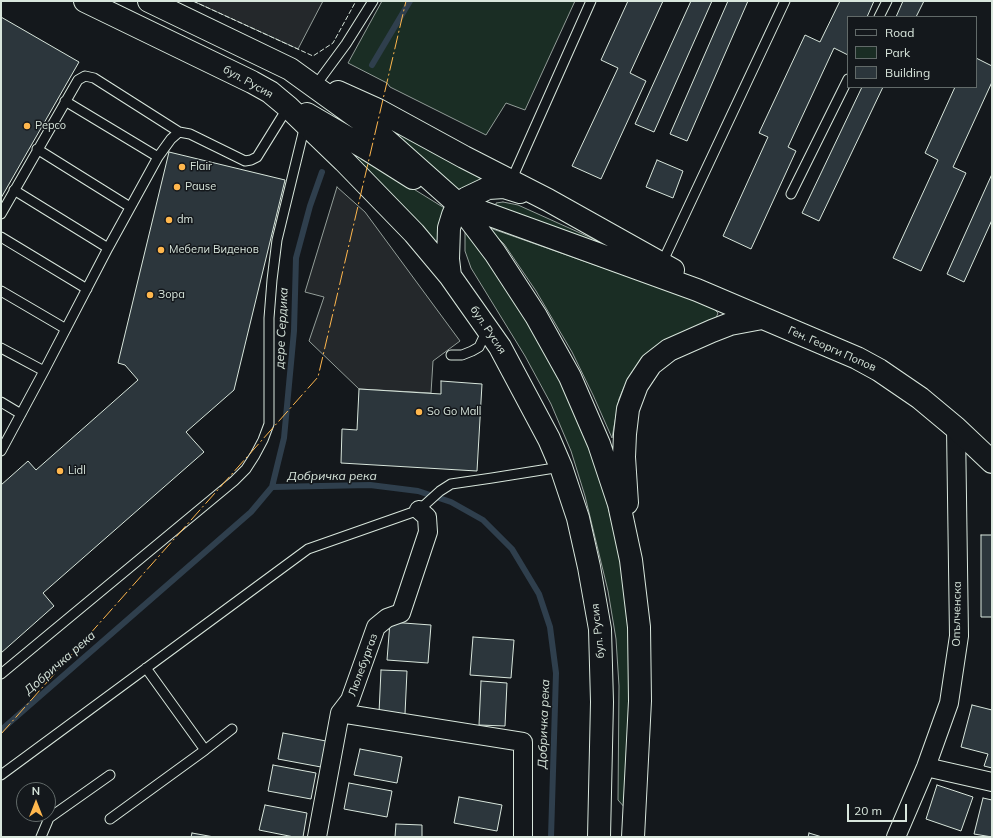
<!DOCTYPE html>
<meta charset="utf-8">
<style>
body{margin:0}
#map{position:relative;width:993px;height:838px;overflow:hidden;background:#14181c;font-family:Mulish,sans-serif}
canvas{display:block}
.frame{position:absolute;inset:0;border:2px solid #d8e6dc;pointer-events:none}
.legend{position:absolute;left:847px;top:16px;width:130px;height:72px;box-sizing:border-box;background:#14181c;border:1px solid #626a69;margin:0;padding:5px 7px;list-style:none;font-size:12px;color:#d8e6dc}
.legend li{display:flex;align-items:center;gap:8px;height:20px}
.legend b{width:20px;border:1px solid #626a69}
.north{position:absolute;left:16px;top:782px;width:40px;height:40px;box-sizing:border-box;background:#14181c;border:1px solid #626a69;border-radius:50%;rotate:0deg;font-size:11px;font-weight:700;line-height:16px;text-align:center;color:#d8e6dc}
.north::after{content:'';display:block;margin:auto;width:14px;height:18px;background:#ffb74d;clip-path:polygon(50% 0,100% 100%,50% 72%,0 100%)}
.scale{position:absolute;left:847px;top:804px;width:60px;height:18px;box-sizing:border-box;border:2px solid #d8e6dc;border-top:0;padding-left:5px;font-size:12px;line-height:14px;white-space:nowrap;color:#d8e6dc;-webkit-text-stroke:3px #14181c;paint-order:stroke}
</style>
<div id="map">
<canvas width="993" height="838"></canvas>
<div class="frame"></div>
<ul class="legend">
<li><b style="height:5px;background:#14181c"></b>Road</li>
<li><b style="height:11px;background:#1a2d24"></b>Park</li>
<li><b style="height:11px;background:#2c363c"></b>Building</li>
</ul>
<div class="north">N</div>
<div class="scale">20 m</div>
</div>
<script>
const ctx = document.querySelector('canvas').getContext('2d');
ctx.lineJoin = 'round';
function fillPath(path, color) { ctx.fillStyle = color; ctx.fill(path, 'evenodd'); }
const shape = rows => new Path2D(rows.map(r => 'M' + r).join(''));
function trace(path, color, width, dash) { ctx.strokeStyle = color; ctx.lineWidth = width; ctx.lineCap = dash ? 'butt' : 'round'; ctx.setLineDash(dash || []); ctx.stroke(path); }
function drawText(font, color, halo, rows, align = 'center') {
  ctx.font = font + ' Mulish,sans-serif'; ctx.lineWidth = 3; ctx.setLineDash([]); ctx.textBaseline = 'middle'; ctx.strokeStyle = halo; ctx.fillStyle = color; for (const [text, x, y, turn = 0] of rows) {
    ctx.save(); ctx.translate(x, y); ctx.rotate((+turn || 0) * Math.PI / 180); ctx.textAlign = isNaN(turn) ? turn : align; if (halo) ctx.strokeText(text, 0, 0); ctx.fillText(text, 0, 0); ctx.restore();
  }
}
const green = shape([
 [382,1,575,1,525,110,506,103,486,135,390,87,387,83,348,63,382,1],
 [374,119,493,180,461,193,374,119],
 [323,133,446,209,439,253,323,133],
 [503,202,518,205,649,264,496,207,496,203,503,202],
 [487,227,695,300,712,307,718,313,716,318,633,375,624,387,619,399,612,438,593,395,572,352,536,291,504,244,487,227],
 [465,230,515,301,553,366,585,435,602,482,618,548,627,596,631,661,626,809,618,800,619,686,616,639,608,591,585,496,571,451,551,404,525,356,471,268,465,251,465,230]
]);
fillPath(green, '#1a2d24');
trace(green, '#939e99', 1);
const parking = shape([
 [193,1,323,1,298,49,193,1],
 [337,187,365,212,460,341,433,361,431,393,359,389,309,341,324,297,305,292,337,187]
]);
fillPath(parking, '#24282b');
trace(parking, '#939e99', 1);
trace(shape([
 [372,65,410,1],
 [272,487,284,438,294,331,296,258,310,206,322,172],
 [1,730,251,512,272,487,370,485,418,491,451,502,483,520,512,549,539,594,550,627,556,673,551,837]
]), '#2f3f4d', 6);
const building = shape([
 [628,1,663,1,630,73,646,81,601,179,572,166,618,68,601,60,628,1],
 [691,1,712,1,654,132,635,124,691,1],
 [728,1,748,1,687,141,670,134,728,1],
 [840,1,874,1,867,17,848,17,848,55,834,48,788,147,796,151,751,249,723,236,768,137,759,133,805,35,820,42,840,1],
 [903,1,924,1,916,17,896,17,903,1],
 [1,17,79,62,1,198,1,17],
 [976,58,992,66,992,82,953,167,966,173,921,271,893,258,938,160,925,153,955,87,976,87,976,58],
 [862,87,883,87,819,221,802,213,862,87],
 [169,152,285,180,234,390,186,432,204,452,43,593,54,606,1,653,1,485,28,461,36,470,138,380,125,365,118,363,169,152],
 [657,160,683,171,673,198,646,187,657,160],
 [992,174,992,220,964,282,947,274,992,174],
 [441,381,482,384,477,471,341,463,342,429,357,430,359,389,441,394,441,381],
 [981,535,992,535,992,617,981,617,981,535],
 [390,622,431,625,428,663,387,660,390,622],
 [473,637,514,640,511,678,470,675,473,637],
 [381,670,407,671,405,714,379,713,381,670],
 [481,681,507,683,505,726,479,725,481,681],
 [972,705,992,710,992,768,984,766,988,754,961,747,972,705],
 [283,733,326,741,321,767,278,759,283,733],
 [360,749,402,757,397,783,354,775,360,749],
 [273,765,316,773,311,799,268,791,273,765],
 [349,783,392,791,387,817,344,809,349,783],
 [937,785,973,797,961,831,926,819,937,785],
 [459,797,502,805,497,831,454,823,459,797],
 [983,798,992,800,992,837,974,834,983,798],
 [265,805,307,813,303,837,294,837,259,830,265,805],
 [396,824,422,825,422,837,395,837,396,824],
 [192,833,214,837,191,837,192,833],
 [809,833,822,837,808,837,809,833]
]);
fillPath(building, '#2c363c');
trace(building, '#d8e6dc', 1);
const lane = shape([
 [879,17,887,1],
 [318,82,346,44,373,1],
 [65,101,158,157],
 [37,149,130,207],
 [511,181,591,1],
 [14,190,108,248],
 [791,194,848,79],
 [1,214,78,80,85,76,94,78,179,132],
 [1,237,87,289],
 [662,263,785,1],
 [1,291,66,329],
 [1,348,44,371],
 [451,355,462,355,472,351,479,347,487,330],
 [1,402,21,414],
 [1,451,44,371,108,248,158,157,171,139,179,132,190,134,245,161,251,160,257,157,288,107],
 [146,668,205,750,232,729],
 [1,674,234,481,246,469,255,455,263,440,269,424,269,318,272,280,277,240,305,125],
 [1,775,308,549,419,510,440,491,451,484,492,478,561,467],
 [110,819,205,750],
 [41,837,49,818,110,775]
]);
const street = shape([
 [340,713,523,742,523,837],
 [926,767,992,782],
 [317,837,340,713,350,700,376,627,387,618,401,613,428,532,427,517,419,510],
 [896,837,926,767,949,703,959,636,956,428]
]);
const secondary = shape([
 [85,1,252,82,270,92,288,107,344,161,414,233,450,276,500,347,549,439,561,467,578,518,589,567,600,629,602,702,599,837],
 [149,1,290,69,376,131,458,204,495,253,536,316,570,377,599,444,619,504,631,560,639,627,640,701,633,837],
 [338,92,378,110,464,157,548,200,673,270],
 [307,114,367,149,413,178],
 [457,203,697,290,857,358,879,370,920,398,956,428,992,462],
 [450,276,448,259,449,228,453,215,458,204,467,198,488,188,504,187,520,192],
 [627,503,624,457,625,434,628,409,637,385,651,364,669,350,712,331,730,324,762,318]
]);
trace(lane, '#d8e6dc', 11);
trace(street, '#d8e6dc', 20);
trace(secondary, '#d8e6dc', 24);
trace(lane, '#14181c', 9);
trace(street, '#14181c', 18);
trace(secondary, '#14181c', 22);
trace(shape([
 [193,1,313,56,333,43,356,1]
]), '#d8e6dc', 1, [5, 2]);
trace(shape([
 [1,734,318,377,406,1]
]), '#ffb74d', 1, [14, 3, 2, 3]);
for (const [x, y, r, color] of [
 [27,126,4,"#ffb74d"],
 [182,167,4,"#ffb74d"],
 [177,187,4,"#ffb74d"],
 [169,220,4,"#ffb74d"],
 [161,250,4,"#ffb74d"],
 [150,295,4,"#ffb74d"],
 [419,412,4,"#ffb74d"],
 [60,471,4,"#ffb74d"]
]) { const dot = new Path2D(); dot.arc(x, y, r, 0, 2 * Math.PI); ctx.fillStyle = color; ctx.fill(dot); trace(dot, '#14181c', 1.5); }
drawText('11px', '#d8e6dc', '#14181c', [
 ["бул. Русия",248,82,29],
 ["бул. Русия",488,330,56],
 ["Ген. Георги Попов",832,349,24],
 ["Опълченска",957,614,-89],
 ["бул. Русия",598,631,-96],
 ["Люлебургаз",363,665,-70]
]);
drawText('11px', '#d8e6dc', '#14181c', [
 ["Pepco",35,126],
 ["Flair",190,167],
 ["Pause",185,187],
 ["dm",177,220],
 ["Мебели Виденов",169,250],
 ["Зора",158,295],
 ["So Go Mall",427,412],
 ["Lidl",68,471]
], 'left');
drawText('italic 12px', '#d8e6dc', '#14181c', [
 ["дере Сердика",282,328,-87],
 ["Добричка река",332,476],
 ["Добричка река",60,663,-41],
 ["Добричка река",544,724,-88]
]);
</script>
